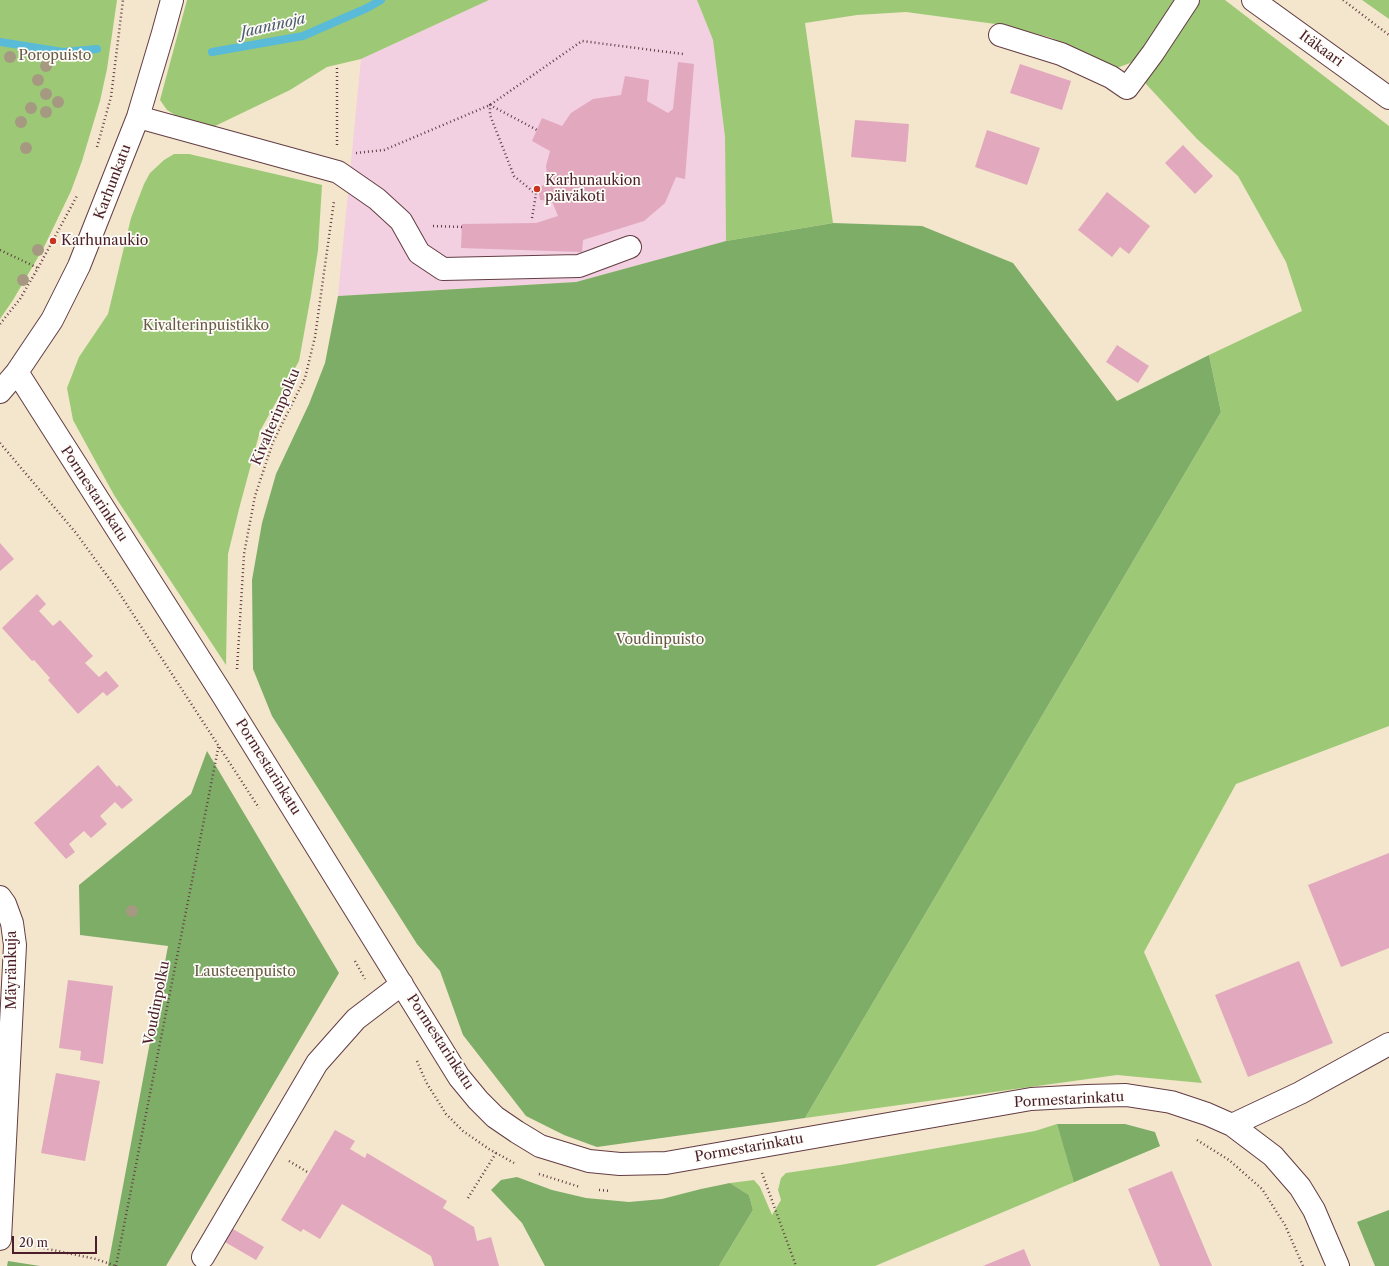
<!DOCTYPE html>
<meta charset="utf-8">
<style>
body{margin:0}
#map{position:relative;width:1389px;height:1266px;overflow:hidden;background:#f3e6cc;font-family:"Libre Caslon Text",serif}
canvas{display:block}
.scale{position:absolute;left:12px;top:1236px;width:85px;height:18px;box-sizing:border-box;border:2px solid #4a1f2b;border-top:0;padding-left:5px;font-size:12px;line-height:14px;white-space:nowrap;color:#4a1f2b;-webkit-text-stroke:3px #fdfcf7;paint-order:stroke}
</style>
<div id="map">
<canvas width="1389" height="1266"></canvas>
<div class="scale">20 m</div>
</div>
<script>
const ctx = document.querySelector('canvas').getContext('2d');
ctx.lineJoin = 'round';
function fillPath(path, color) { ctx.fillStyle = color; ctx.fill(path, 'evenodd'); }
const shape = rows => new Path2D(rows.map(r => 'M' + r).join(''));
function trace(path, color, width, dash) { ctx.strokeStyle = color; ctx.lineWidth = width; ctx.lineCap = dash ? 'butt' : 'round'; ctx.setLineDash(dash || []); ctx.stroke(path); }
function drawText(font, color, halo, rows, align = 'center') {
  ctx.font = font + ' "Libre Caslon Text",serif'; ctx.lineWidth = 3.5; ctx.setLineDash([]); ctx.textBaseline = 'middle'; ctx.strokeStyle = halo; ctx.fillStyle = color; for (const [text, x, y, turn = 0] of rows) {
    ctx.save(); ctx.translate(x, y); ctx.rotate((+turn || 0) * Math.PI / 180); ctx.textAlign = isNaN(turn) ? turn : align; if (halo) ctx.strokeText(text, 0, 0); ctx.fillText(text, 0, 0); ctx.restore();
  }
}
fillPath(shape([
 [489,0,697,0,713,40,725,137,726,241,576,282,338,296,361,59]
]), '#f2cfe1');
fillPath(shape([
 [0,0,117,0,107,69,100,101,82,161,71,191,44,247,13,300,0,319],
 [187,0,489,0,361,59,327,67,290,90,213,127,180,118,167,110,160,100],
 [697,0,1225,0,1389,126,1389,726,1236,784,1144,952,1202,1083,1117,1075,805,1118,1221,412,1209,355,1302,311,1286,262,1238,176,1197,139,1146,84,1138,58,1130,63,1117,68,1107,66,1052,38,1003,25,906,12,857,15,805,23,833,223,726,241,725,137,713,40],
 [1362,0,1389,0,1389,19],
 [174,154,189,154,322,185,318,250,311,295,299,361,260,431,239,509,228,554,226,665,114,495,73,420,67,388,79,357,108,314,131,218,144,184,150,173,164,160],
 [1057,1124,1063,1142,1132,1142,1160,1146,875,1266,719,1266,753,1210,749,1195,730,1183,754,1180,760,1187,772,1215,781,1200,778,1190,781,1178,786,1173,840,1165,1035,1131]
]), '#9dc977');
fillPath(shape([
 [833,223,922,226,1013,263,1117,401,1209,355,1221,412,805,1118,597,1147,564,1135,526,1116,463,1035,440,971,417,944,272,716,253,669,252,580,262,523,276,474,309,404,325,363,338,296,576,282,726,241],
 [207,751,339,973,166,1266,108,1266,168,946,80,935,79,885,191,794],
 [1057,1124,1125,1124,1155,1132,1160,1146,1074,1182],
 [517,1177,552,1190,586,1198,629,1202,662,1199,701,1189,730,1183,749,1195,753,1210,719,1266,545,1266,522,1223,491,1190,501,1180],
 [1389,1210,1389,1266,1375,1266,1357,1222],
 [8,1261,40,1266,7,1266]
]), '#7ead68');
trace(shape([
 [0,42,63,52,97,49],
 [212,52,303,36,367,8,381,0]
]), '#59bbd8', 8);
fillPath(shape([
 [678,62,694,64,685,179,676,177,665,203,644,221,583,240,582,252,461,248,462,224,536,223,558,216,552,201,540,200,538,188,548,183,546,166,550,151,532,141,542,118,562,126,571,113,593,99,621,95,625,76,649,80,647,101,668,113,673,109],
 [1020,64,1071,81,1062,110,1010,93],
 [855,120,909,124,906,162,851,157],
 [987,130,1040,148,1027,185,975,167],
 [1183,145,1213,176,1195,194,1165,163],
 [1107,192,1150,226,1129,254,1120,247,1112,257,1078,230],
 [1117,345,1149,366,1138,383,1106,362],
 [0,543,14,559,0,571],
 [37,594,46,604,39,611,53,626,60,620,93,656,85,663,99,677,106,671,119,686,107,696,103,692,78,714,48,680,50,678,34,660,32,661,2,628],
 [98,765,117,787,119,785,133,800,122,809,115,802,100,816,107,824,91,838,84,831,69,844,75,852,66,859,34,823],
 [1389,853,1389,948,1341,967,1308,885],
 [1299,961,1333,1043,1248,1077,1215,995],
 [68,980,113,986,103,1064,80,1060,81,1051,59,1048],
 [56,1073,100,1081,85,1161,41,1153],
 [335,1130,355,1141,350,1149,365,1158,367,1153,447,1201,443,1208,474,1227,477,1241,491,1237,499,1266,434,1266,431,1256,342,1204,320,1239,303,1229,301,1232,281,1220],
 [1172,1171,1212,1266,1160,1266,1128,1189],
 [226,1225,264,1247,256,1260,218,1238],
 [1024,1249,1031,1266,983,1266]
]), '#e2a8bd');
const minor = shape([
 [1253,0,1389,98],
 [1000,35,1061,54,1111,77,1127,88,1153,53,1188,0],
 [138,117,338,172,377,199,401,221,419,253,443,269,579,266,630,247],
 [17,372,222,694,459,1077,478,1100,495,1117,517,1132,540,1146,589,1161,620,1164,666,1163,1031,1099,1087,1096,1126,1095,1171,1102,1207,1114,1232,1125,1273,1156,1300,1187,1314,1210,1338,1266],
 [0,392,17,372,52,320,79,266,138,117,163,33,172,0],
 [0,897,5,904,12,923,15,945,0,1239],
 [1232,1125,1300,1093,1389,1044],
 [203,1257,317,1063,356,1019,402,984]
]);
trace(minor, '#633d43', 24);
trace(shape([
 [1343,0,1389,35],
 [337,68,337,146],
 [97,147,111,97,123,0],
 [356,153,384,150,490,105,582,41,683,54],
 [532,218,536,194,514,176,490,115,490,105,537,130],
 [433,226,462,227],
 [0,250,38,268],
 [0,324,20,299,38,268,78,194],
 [0,443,76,533,116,588,259,808],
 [237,669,244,554,255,496,273,442,305,378,315,337,334,201],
 [355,961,365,979],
 [417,1061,426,1082,446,1114,463,1131,489,1149,514,1163],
 [1197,1140,1229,1160,1262,1189,1285,1225,1303,1266],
 [289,1161,309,1173],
 [762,1173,796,1266],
 [539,1174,580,1187],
 [599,1190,610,1191],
 [468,1198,496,1153],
 [24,1244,96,1259,116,1266],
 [116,1266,219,744]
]), '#633d43', 2.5, [1, 3]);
trace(minor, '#fff', 22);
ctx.fillStyle = '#a69982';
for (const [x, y] of [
 [10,57],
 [46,66],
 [38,80],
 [46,94],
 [58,102],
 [31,108],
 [46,112],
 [21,122],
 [26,148],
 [38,250],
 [23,280],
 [132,911]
]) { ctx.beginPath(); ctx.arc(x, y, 6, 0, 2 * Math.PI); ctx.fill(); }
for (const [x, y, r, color] of [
 [537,189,4,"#c8321e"],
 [53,241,4,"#c8321e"]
]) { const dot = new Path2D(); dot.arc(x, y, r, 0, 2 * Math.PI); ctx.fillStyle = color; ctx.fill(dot); trace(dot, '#fdfcf7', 1.5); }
drawText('14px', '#4a1f2b', '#fdfcf7', [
 ["Itäkaari",1321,49,36],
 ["Karhunkatu",113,182,-69],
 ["Kivalterinpolku",276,417,-67],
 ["Pormestarinkatu",94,494,57],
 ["Pormestarinkatu",268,767,58],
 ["Mäyränkuja",12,970,-90],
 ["Voudinpolku",157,1003,-79],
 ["Pormestarinkatu",440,1042,57],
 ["Pormestarinkatu",1069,1100,-3],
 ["Pormestarinkatu",749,1148,-10]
]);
drawText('14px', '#675a46', '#fdfcf7', [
 ["Poropuisto",55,56],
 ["Kivalterinpuistikko",206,326],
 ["Voudinpuisto",660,640],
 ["Lausteenpuisto",245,972]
]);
drawText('14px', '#4a1f2b', '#fdfcf7', [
 ["Karhunaukion",545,181],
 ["päiväkoti",545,197],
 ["Karhunaukio",61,241]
], 'left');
drawText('italic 15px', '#505d70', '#fdfcf7', [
 ["Jaaninoja",273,26,-13]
]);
</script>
